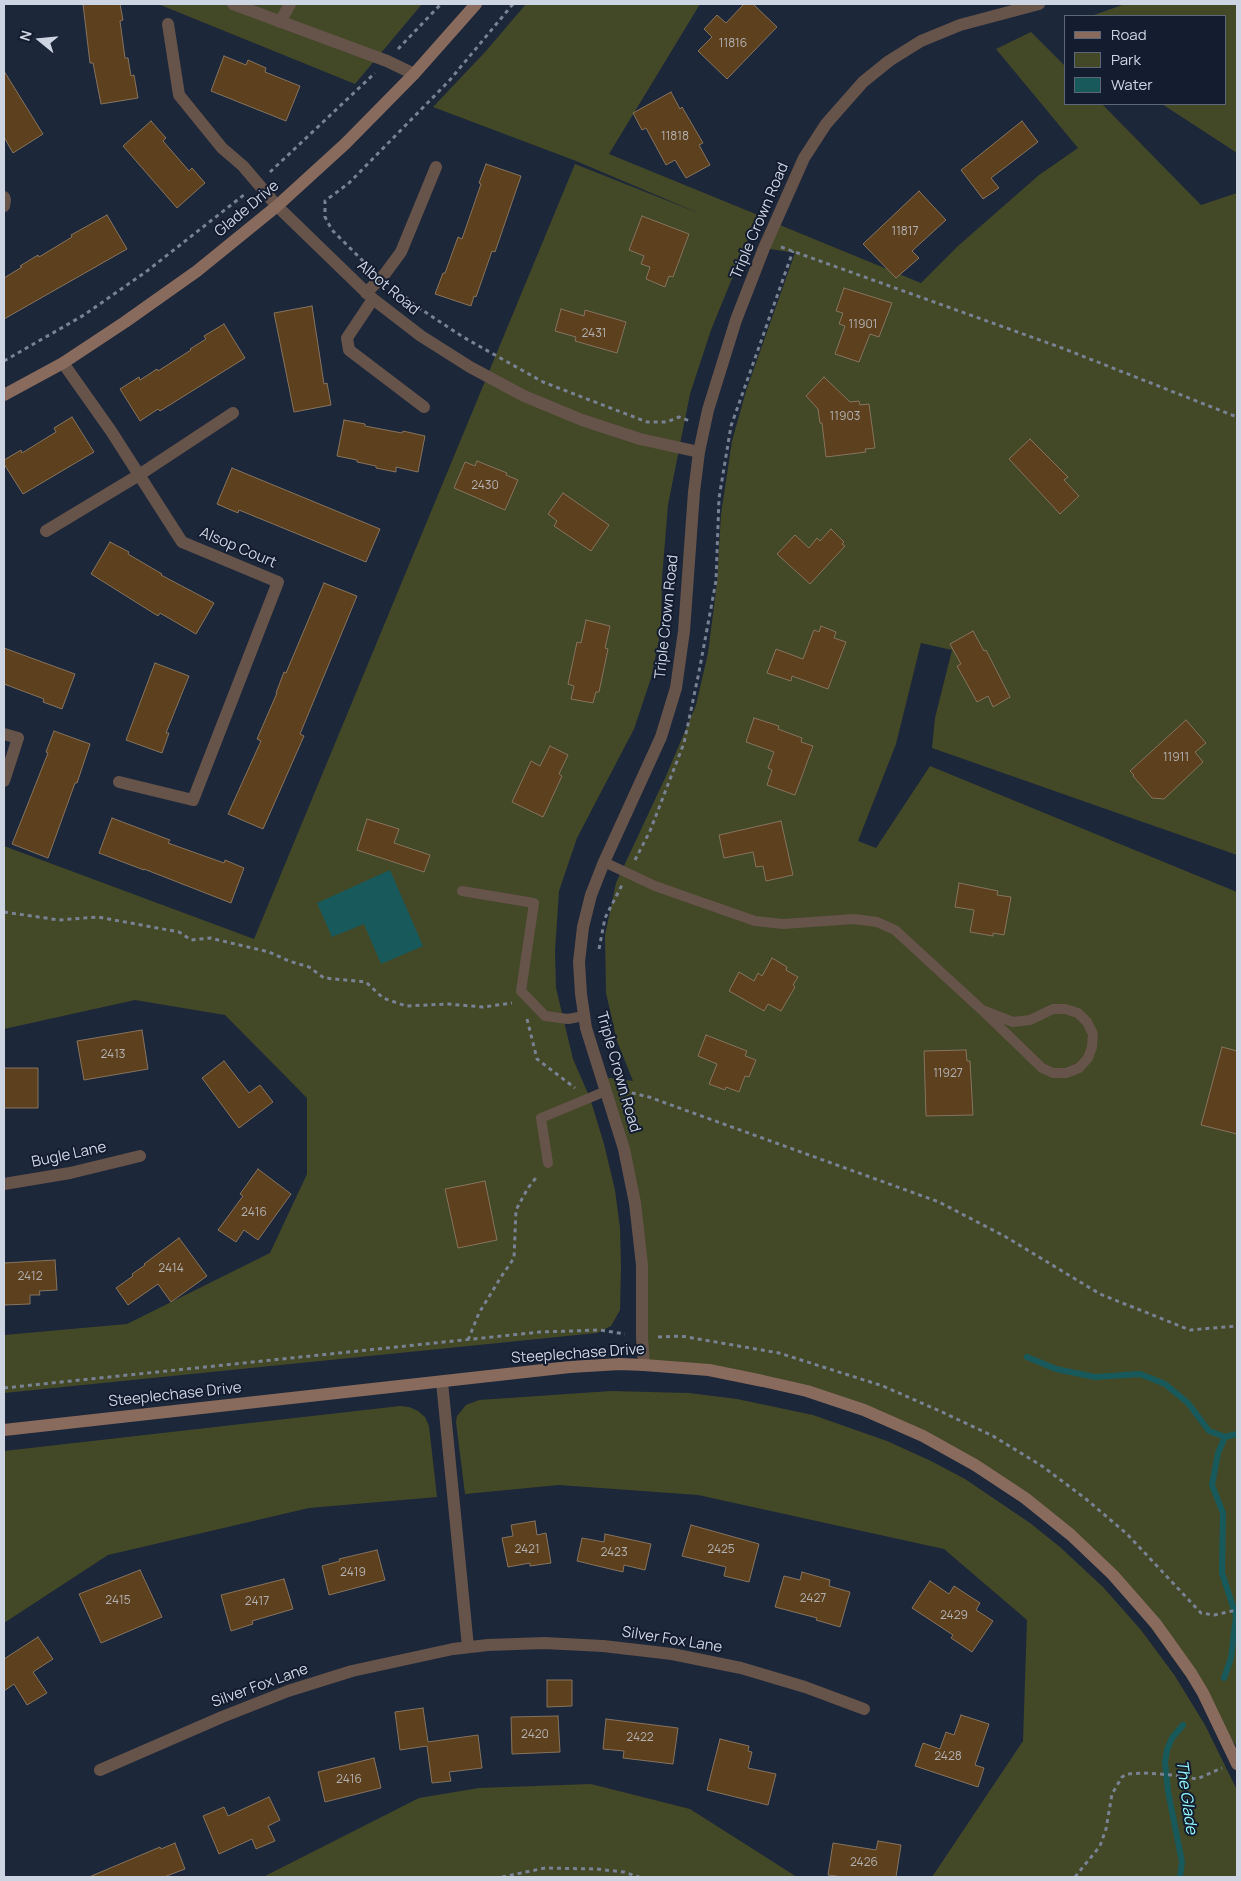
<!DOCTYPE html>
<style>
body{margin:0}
#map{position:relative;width:1241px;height:1881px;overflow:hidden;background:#1d273a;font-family:Manrope,sans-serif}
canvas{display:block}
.frame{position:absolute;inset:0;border:5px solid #ced5e2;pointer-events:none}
.legend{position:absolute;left:1064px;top:15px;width:162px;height:90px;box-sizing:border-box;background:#141d30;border:1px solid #5e6777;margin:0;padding:6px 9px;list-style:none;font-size:15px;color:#ced5e2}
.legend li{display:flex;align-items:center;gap:10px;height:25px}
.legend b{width:25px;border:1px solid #5e6777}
.north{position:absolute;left:15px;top:15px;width:50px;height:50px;-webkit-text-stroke:4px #141d30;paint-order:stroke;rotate:287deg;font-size:14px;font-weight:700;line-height:20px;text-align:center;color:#ced5e2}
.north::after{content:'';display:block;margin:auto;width:18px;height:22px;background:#ced5e2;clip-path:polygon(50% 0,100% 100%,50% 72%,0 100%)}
</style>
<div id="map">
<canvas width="1241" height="1881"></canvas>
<div class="frame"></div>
<ul class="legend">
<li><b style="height:6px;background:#896b5d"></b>Road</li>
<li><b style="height:14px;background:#434827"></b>Park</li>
<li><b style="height:14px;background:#185a5c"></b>Water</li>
</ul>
<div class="north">N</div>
</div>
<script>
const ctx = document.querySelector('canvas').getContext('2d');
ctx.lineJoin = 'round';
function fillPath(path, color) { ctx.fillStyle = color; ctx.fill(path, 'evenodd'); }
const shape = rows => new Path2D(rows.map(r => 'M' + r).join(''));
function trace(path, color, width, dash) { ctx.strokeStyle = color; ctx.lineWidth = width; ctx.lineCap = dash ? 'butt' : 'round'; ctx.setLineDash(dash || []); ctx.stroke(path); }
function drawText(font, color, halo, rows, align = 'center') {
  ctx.font = font + ' Manrope,sans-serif'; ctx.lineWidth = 4; ctx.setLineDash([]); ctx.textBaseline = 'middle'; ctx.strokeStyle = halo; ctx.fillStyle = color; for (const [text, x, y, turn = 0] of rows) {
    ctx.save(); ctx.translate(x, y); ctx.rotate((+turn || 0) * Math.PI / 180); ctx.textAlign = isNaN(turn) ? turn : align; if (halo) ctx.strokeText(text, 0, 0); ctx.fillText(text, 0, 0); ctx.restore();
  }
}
fillPath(shape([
 [158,4,422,4,355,84],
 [526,4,700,4,609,154,758,215,711,330,690,394,668,505,662,578,661,630,651,678,634,729,577,838,559,891,555,951,556,988,573,1059,590,1098,604,1144,615,1190,620,1228,621,1266,620,1310,611,1326,597,1333,4,1393,4,1335,127,1324,270,1253,307,1174,307,1098,225,1015,135,1000,4,1029,4,846,254,939,575,164,701,214,576,161,433,107,486,51],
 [1125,4,1237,4,1237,153,1162,104,1225,104,1225,16,1091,16],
 [1031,32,1065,66,1065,104,1102,104,1201,205,1237,193,1237,855,932,748,935,718,952,650,921,643,896,744,858,841,876,848,930,766,1237,892,1237,1747,1113,1575,975,1465,807,1391,644,1365,635,1203,602,1077,633,1081,617,1041,606,993,605,935,616,883,666,776,696,705,708,653,717,583,721,514,732,441,746,391,795,253,764,248,775,223,921,283,958,246,1039,175,1078,148,996,49],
 [611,1391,689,1393,737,1399,813,1415,887,1441,931,1461,965,1479,1030,1523,1060,1547,1103,1587,1141,1630,1175,1676,1205,1725,1237,1790,1237,1877,932,1877,1023,1741,1027,1620,944,1549,698,1495,559,1485,465,1494,456,1422,457,1416,466,1405,479,1400],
 [400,1406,409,1407,418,1411,425,1417,429,1426,437,1497,309,1508,108,1555,4,1623,4,1451],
 [591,1784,690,1809,797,1877,263,1877,419,1798,479,1788]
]), '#434827');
fillPath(shape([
 [390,870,423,946,381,964,364,924,332,937,317,903]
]), '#185a5c');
trace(shape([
 [1027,1357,1056,1369,1095,1377,1140,1374,1165,1384,1188,1403,1209,1431,1225,1437],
 [1225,1437,1237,1434],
 [1224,1678,1231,1658,1236,1616,1222,1573,1223,1513,1212,1485,1218,1453,1225,1437],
 [1180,1877,1182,1862,1168,1791,1165,1762,1167,1750,1172,1738,1183,1725]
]), '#185a5c', 6);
const building = shape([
 [83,4,120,4,123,20,120,21,125,58,128,58,131,76,134,75,138,98,101,104,93,63,90,63,83,4],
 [744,4,753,4,777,27,727,79,698,51,712,37,704,29,717,15,726,23,744,4],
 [224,56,246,65,248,60,266,68,265,72,300,86,286,121,211,91,224,56],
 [4,71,43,134,13,153,4,137,4,71],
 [671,92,680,109,682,107,703,143,699,145,710,165,686,178,675,160,666,165,646,128,642,130,633,113,671,92],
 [151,121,166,138,163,141,189,171,192,168,205,183,177,208,123,146,151,121],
 [1022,121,1038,142,991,178,999,188,983,199,961,170,1022,121],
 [486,164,521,176,495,252,492,251,476,297,474,296,471,306,435,294,443,273,445,273,458,237,462,239,481,184,479,183,486,164],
 [919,191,946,220,912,251,919,258,896,278,863,244,919,191],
 [107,215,127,249,4,319,4,278,22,267,20,266,38,255,39,257,72,237,71,235,107,215],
 [642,216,689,234,673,277,669,276,665,287,646,279,650,267,641,264,644,256,629,250,642,216],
 [844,288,892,303,879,337,870,334,859,362,835,354,845,326,839,324,843,313,836,311,844,288],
 [312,306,324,384,327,383,331,405,294,412,274,313,312,306],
 [561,309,584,316,585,310,626,322,617,353,575,341,576,337,555,331,561,309],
 [224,324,245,358,160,411,158,409,140,421,120,389,139,377,140,380,157,369,158,371,191,350,190,349,206,339,204,336,224,324],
 [824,377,850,402,859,401,860,405,869,404,875,448,865,449,866,452,826,457,822,423,820,423,818,409,806,396,824,377],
 [72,417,94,452,23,494,4,464,4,460,21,450,22,453,56,432,54,428,72,417],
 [344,420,365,424,365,426,402,433,403,431,425,436,418,472,396,467,396,472,376,468,376,466,357,462,357,460,337,456,344,420],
 [1030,439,1068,477,1064,480,1079,496,1060,514,1009,459,1030,439],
 [477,461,507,473,506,475,518,480,505,510,454,488,465,462,475,466,477,461],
 [232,468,380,529,366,562,239,510,238,513,217,504,232,468],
 [563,493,609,525,591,551,554,526,557,521,548,514,563,493],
 [831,529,844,542,842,544,845,546,810,584,777,554,795,535,809,548,817,538,820,541,831,529],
 [110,542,129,552,128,554,162,574,161,575,214,603,196,634,160,613,158,616,91,574,110,542],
 [324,583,357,596,300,734,304,736,263,829,228,814,261,741,257,739,277,693,276,693,284,672,286,673,324,583],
 [586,620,610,626,605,648,608,649,599,692,596,692,593,703,571,699,574,686,568,684,577,642,581,643,586,620],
 [821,626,836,632,834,638,846,642,828,689,792,676,791,681,767,673,776,649,803,659,814,630,819,632,821,626],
 [973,631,984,651,986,650,1010,697,993,707,988,696,977,702,957,666,961,664,950,644,973,631],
 [4,648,75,674,62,709,43,702,44,699,4,684,4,648],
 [155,663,189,676,166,733,169,733,162,753,126,740,155,663],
 [754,718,779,726,778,729,802,738,801,742,813,746,795,795,767,785,772,770,768,768,774,752,746,742,754,718],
 [1186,720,1206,743,1195,752,1203,762,1164,799,1152,798,1133,776,1134,775,1130,771,1186,720],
 [54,731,90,744,77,783,75,783,48,858,12,844,48,753,46,752,54,731],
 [550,746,568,755,559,774,562,776,543,817,512,802,531,761,540,766,550,746],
 [112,818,170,840,168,843,224,863,225,860,244,868,231,903,144,869,144,870,99,853,112,818],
 [367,819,399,829,394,843,430,855,424,872,357,850,367,819],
 [781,821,793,875,766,881,763,866,756,867,753,852,724,858,719,835,781,821],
 [959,883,998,891,997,895,1011,897,1004,935,993,933,993,936,970,932,974,910,955,907,959,883],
 [772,958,787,967,786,970,798,977,793,985,795,987,781,1011,768,1004,764,1011,729,991,739,972,754,981,758,973,762,976,772,958],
 [142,1030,148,1069,84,1080,77,1041,142,1030],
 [706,1035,747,1051,745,1056,756,1060,749,1077,745,1076,739,1092,726,1087,725,1090,709,1084,717,1064,698,1056,706,1035],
 [1222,1047,1237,1051,1237,1134,1201,1125,1222,1047],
 [966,1050,967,1061,970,1061,973,1115,926,1116,924,1051,966,1050],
 [224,1061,249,1093,260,1085,273,1102,239,1128,202,1078,224,1061],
 [4,1068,38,1068,38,1108,4,1108,4,1068],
 [258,1169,291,1194,258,1240,244,1230,236,1242,218,1230,243,1196,240,1194,258,1169],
 [485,1181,497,1240,458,1248,445,1189,485,1181],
 [179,1238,207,1276,171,1302,158,1284,128,1305,116,1288,133,1276,132,1274,145,1265,144,1264,179,1238],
 [55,1260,57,1290,39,1291,40,1295,30,1295,30,1304,4,1305,4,1263,55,1260],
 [535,1521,537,1535,546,1533,551,1563,530,1566,530,1563,508,1567,502,1538,513,1536,511,1525,535,1521],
 [691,1525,759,1544,749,1582,724,1576,726,1567,682,1556,691,1525],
 [605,1534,651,1544,645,1570,624,1565,623,1572,577,1561,582,1538,604,1542,605,1534],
 [377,1550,385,1580,329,1595,322,1566,340,1561,339,1559,377,1550],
 [140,1570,162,1617,101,1643,79,1594,140,1570],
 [802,1572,830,1580,829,1586,850,1592,840,1627,816,1620,817,1618,775,1607,784,1576,800,1580,802,1572],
 [284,1579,293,1609,252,1621,253,1624,231,1631,221,1595,284,1579],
 [930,1581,949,1594,954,1586,980,1603,976,1610,993,1621,972,1652,951,1638,953,1635,912,1608,930,1581],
 [38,1637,53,1659,33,1672,47,1693,27,1705,14,1684,4,1691,4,1659,38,1637],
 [547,1680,572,1680,572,1706,547,1707,547,1680],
 [423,1708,428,1742,478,1735,482,1768,449,1772,451,1781,432,1783,427,1746,400,1750,395,1712,423,1708],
 [961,1715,989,1724,975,1765,984,1768,978,1787,915,1766,923,1743,940,1749,946,1732,954,1735,961,1715],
 [558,1716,560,1752,512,1754,511,1717,558,1716],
 [606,1719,678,1728,673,1764,623,1758,624,1751,603,1749,606,1719],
 [720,1739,749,1746,748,1751,752,1752,748,1768,776,1774,768,1805,707,1790,720,1739],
 [374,1758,381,1788,325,1802,318,1772,374,1758],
 [269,1797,280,1820,268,1826,275,1841,256,1849,252,1839,219,1854,203,1816,224,1807,228,1816,269,1797],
 [878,1841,901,1845,896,1877,843,1877,828,1875,833,1843,876,1850,878,1841],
 [175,1843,185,1869,164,1877,89,1877,160,1847,161,1849,175,1843]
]);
fillPath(building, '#5d411e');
trace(building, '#85735e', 1);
trace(shape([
 [398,49,441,4],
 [270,172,375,73],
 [781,247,1062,348,1237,417],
 [369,267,332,230,325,217,325,201,349,183,449,81,513,4],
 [393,287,416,306,463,337,543,382,647,422,667,422,679,417,690,421],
 [4,361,84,315,147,271,245,194],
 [635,860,650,831,684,743,699,672,716,581,719,498,731,426,793,251],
 [4,912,59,920,98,917,179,932,191,940,210,938,269,952,289,961,309,967,324,978,366,982,383,998,406,1006,448,1004,483,1007,512,1003],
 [599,949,605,918,622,885],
 [527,1019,537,1059,575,1088],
 [624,1091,649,1097,939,1202,1006,1237,1100,1294,1190,1330,1237,1326],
 [658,1337,681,1336,779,1353,883,1386,942,1412,993,1436,1042,1466,1086,1499,1127,1534,1201,1613,1214,1615,1237,1610],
 [468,1340,479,1313,501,1277,514,1258,516,1210,528,1188,538,1175],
 [4,1388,540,1332,600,1330,625,1334],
 [502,1877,545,1868,596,1869,624,1872,639,1877],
 [1075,1877,1100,1846,1106,1829,1112,1794,1122,1777,1127,1774,1144,1773,1173,1775,1197,1779,1222,1768]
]), '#798292', 3, [4, 4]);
trace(shape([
 [604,862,655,886,755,921,783,924,854,919,877,922,895,930,982,1010],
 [462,891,534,903,521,991,545,1016,568,1019,584,1016],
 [1053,1009,1065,1009,1078,1013,1087,1022,1093,1034,1092,1047,1088,1058,1079,1068,1066,1073,1053,1073,1042,1068,982,1010,1013,1022,1030,1020,1053,1009],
 [548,1163,541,1118,606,1091]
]), '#66534a', 10);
trace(shape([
 [233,4,387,61,414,74],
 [280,22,290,4],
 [168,24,179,95,222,148,243,166,277,206,373,299,421,336,470,367,524,396,582,420,640,439,699,452],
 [4,197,5,200,4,206],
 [366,293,384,275,401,252,436,167],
 [373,299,347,338,349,350,424,407],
 [63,363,111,431,182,542,278,582,193,800,119,782],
 [46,531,139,475,233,413],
 [4,734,18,738,4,781],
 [4,1184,70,1173,140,1156],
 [644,1365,642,1337,642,1265,635,1203,624,1149,586,1028,581,994,579,962,583,927,591,895,604,862,661,737,676,688,684,631,694,492,699,452,708,410,736,320,764,248,804,158,826,124,863,82,889,61,921,41,960,25,1039,4],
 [442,1382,468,1647],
 [100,1770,222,1717,288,1691,352,1671,453,1649,488,1645,544,1643,603,1646,672,1654,741,1668,805,1687,864,1709]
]), '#66534a', 12);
trace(shape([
 [4,395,63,363,125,322,197,271,277,206,345,144,414,74,476,4],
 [4,1430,570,1367,620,1364,644,1365,709,1370,763,1381,807,1391,864,1410,923,1436,975,1465,1025,1498,1071,1535,1113,1575,1156,1624,1191,1673,1203,1693,1237,1764]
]), '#896b5d', 12);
drawText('12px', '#b2b0b1', null, [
 ["11816",733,44],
 ["11818",675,137],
 ["11817",905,232],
 ["11901",863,325],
 ["2431",594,334],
 ["11903",845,417],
 ["2430",485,486],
 ["11911",1176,758],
 ["2413",113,1055],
 ["11927",948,1074],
 ["2416",254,1213],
 ["2414",171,1269],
 ["2412",30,1277],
 ["2421",527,1550],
 ["2425",721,1550],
 ["2423",614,1553],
 ["2419",353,1573],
 ["2427",813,1599],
 ["2415",118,1601],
 ["2417",257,1602],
 ["2429",954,1616],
 ["2420",535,1735],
 ["2422",640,1738],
 ["2428",948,1757],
 ["2416",349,1780],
 ["2426",864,1863]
]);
drawText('15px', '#ced5e2', '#141d30', [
 ["Glade Drive",247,209,-40],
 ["Triple Crown Road",760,221,-67],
 ["Albot Road",388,288,40],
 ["Alsop Court",238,548,23],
 ["Triple Crown Road",667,617,-84],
 ["Triple Crown Road",618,1072,74],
 ["Bugle Lane",69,1155,-12],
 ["Steeplechase Drive",578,1354,-4],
 ["Steeplechase Drive",175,1395,-6],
 ["Silver Fox Lane",672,1640,9],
 ["Silver Fox Lane",260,1686,-20]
]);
drawText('italic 16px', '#92f5f8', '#141d30', [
 ["The Glade",1186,1797,82]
]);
</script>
